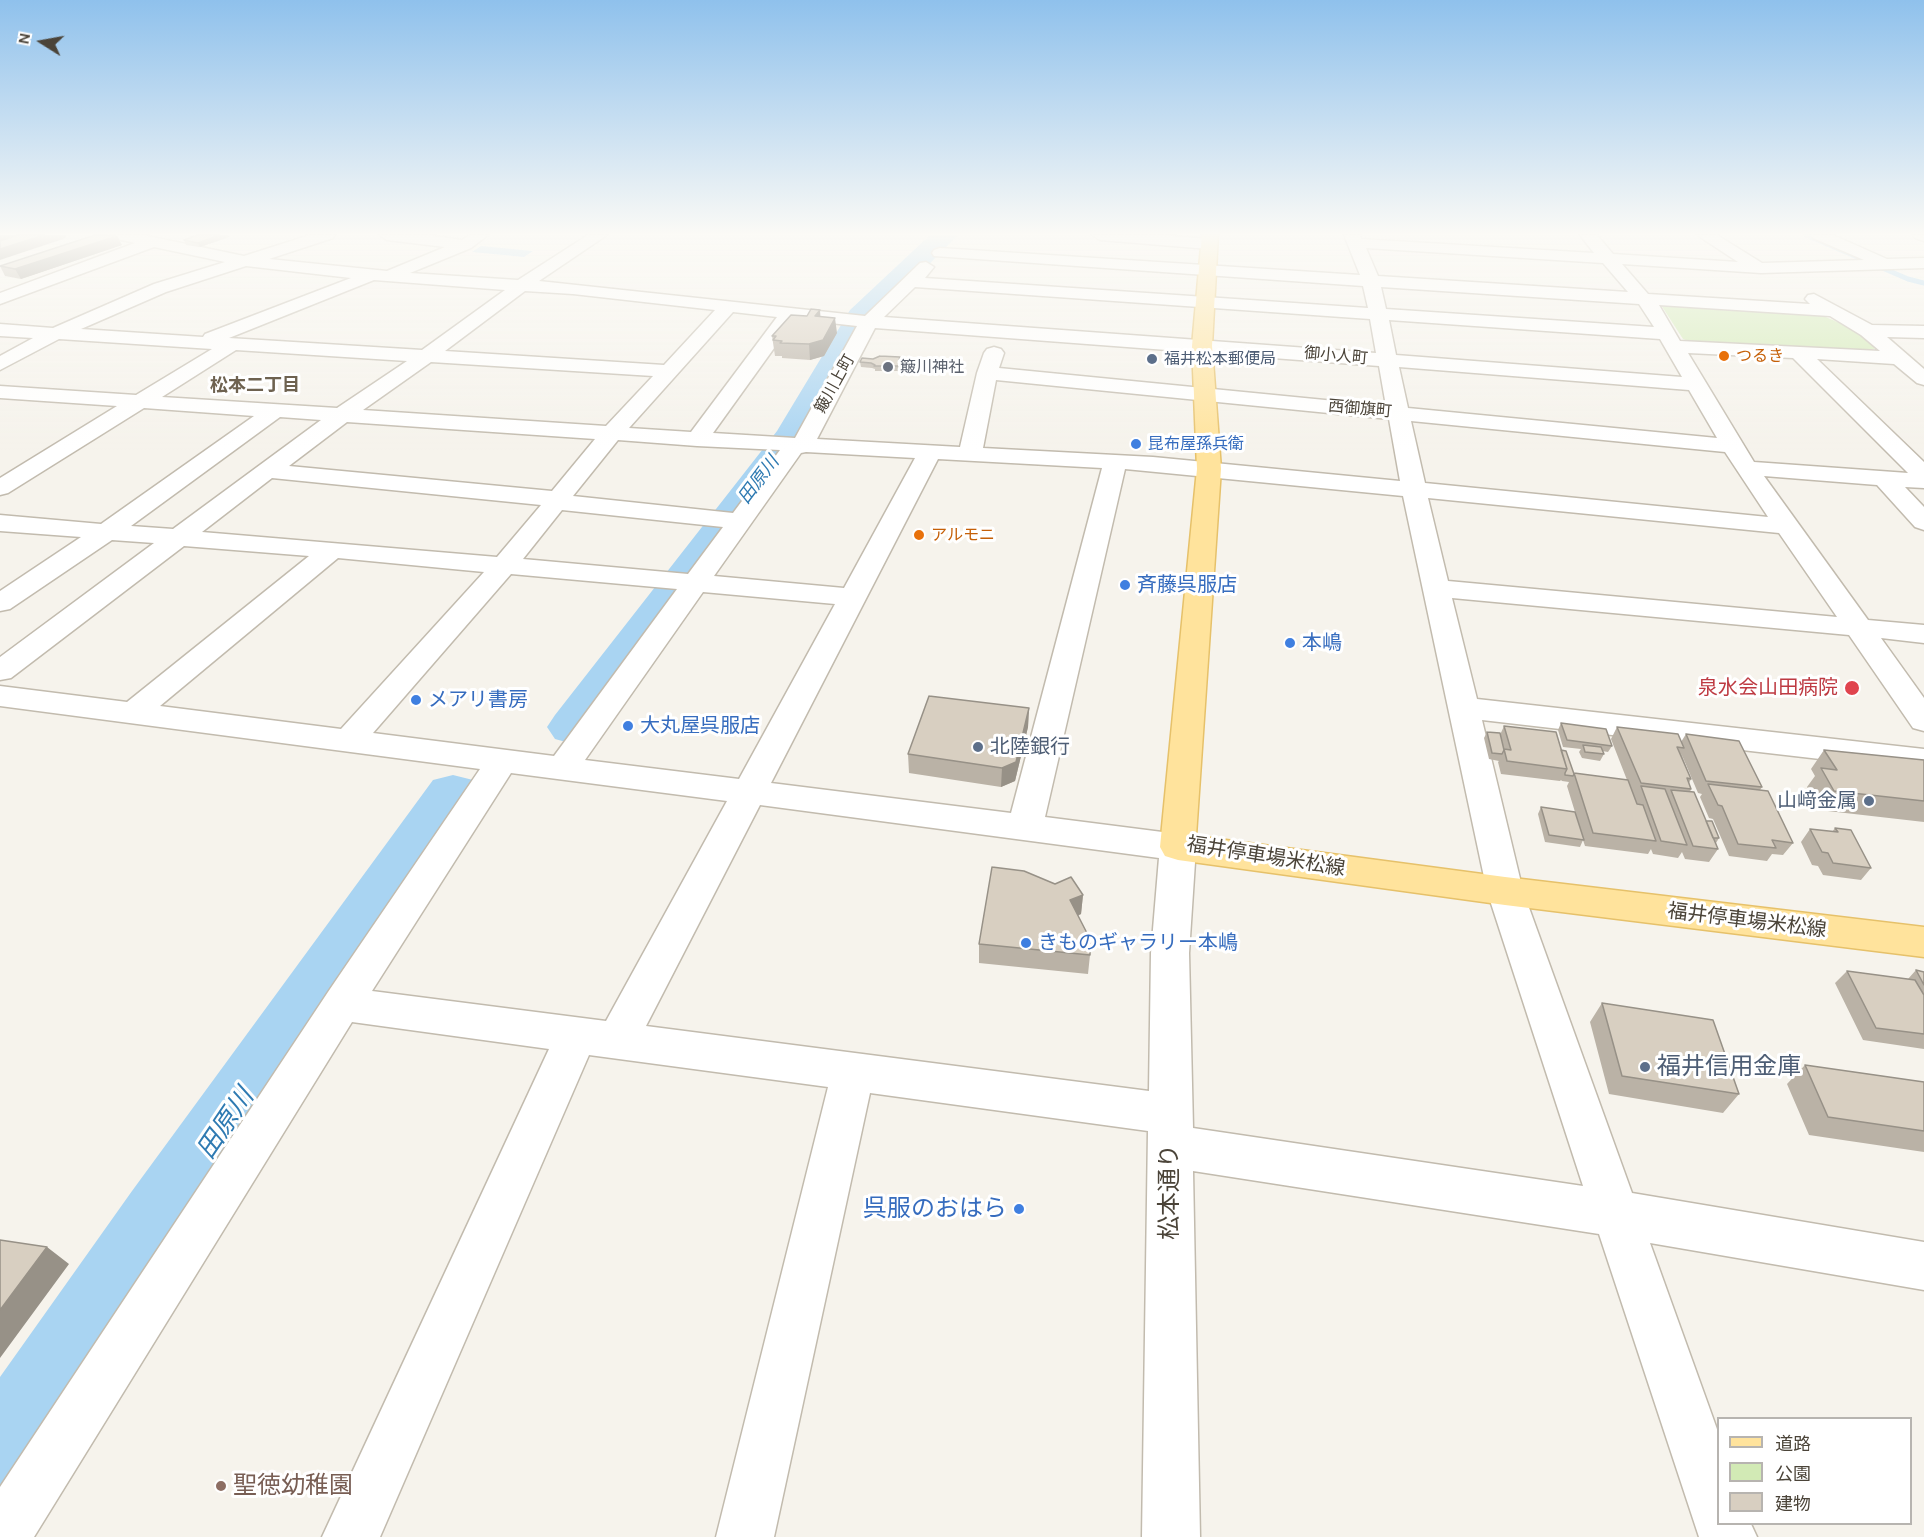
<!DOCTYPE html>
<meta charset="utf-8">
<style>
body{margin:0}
#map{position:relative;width:1924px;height:1537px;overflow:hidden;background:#f6f3ec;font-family:Karla,"Noto Sans JP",sans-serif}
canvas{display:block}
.legend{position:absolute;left:1717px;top:1417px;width:195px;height:108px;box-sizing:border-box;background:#fff;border:2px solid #b7b4b0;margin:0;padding:8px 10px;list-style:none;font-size:18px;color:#4b4439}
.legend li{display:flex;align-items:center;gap:12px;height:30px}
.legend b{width:30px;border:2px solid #b7b4b0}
.north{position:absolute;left:12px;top:12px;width:60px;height:60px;-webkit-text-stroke:4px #fff;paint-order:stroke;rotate:281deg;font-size:16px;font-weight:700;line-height:24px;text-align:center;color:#4b4439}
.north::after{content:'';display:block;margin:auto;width:21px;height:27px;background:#4b4439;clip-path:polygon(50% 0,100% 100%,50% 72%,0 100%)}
</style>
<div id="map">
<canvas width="1924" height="1537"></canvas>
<ul class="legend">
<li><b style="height:8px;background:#ffe39c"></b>道路</li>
<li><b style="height:16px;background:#d2eab5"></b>公園</li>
<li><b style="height:16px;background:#d8cfc1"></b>建物</li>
</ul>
<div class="north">N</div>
</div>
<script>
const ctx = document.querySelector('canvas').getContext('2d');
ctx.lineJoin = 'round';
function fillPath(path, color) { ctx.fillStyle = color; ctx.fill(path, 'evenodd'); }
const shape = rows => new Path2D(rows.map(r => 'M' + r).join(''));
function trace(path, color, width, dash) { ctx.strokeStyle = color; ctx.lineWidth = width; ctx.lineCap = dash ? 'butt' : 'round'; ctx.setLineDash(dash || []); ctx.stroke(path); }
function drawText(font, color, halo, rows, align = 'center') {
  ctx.font = font + ' Karla,"Noto Sans JP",sans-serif'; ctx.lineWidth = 6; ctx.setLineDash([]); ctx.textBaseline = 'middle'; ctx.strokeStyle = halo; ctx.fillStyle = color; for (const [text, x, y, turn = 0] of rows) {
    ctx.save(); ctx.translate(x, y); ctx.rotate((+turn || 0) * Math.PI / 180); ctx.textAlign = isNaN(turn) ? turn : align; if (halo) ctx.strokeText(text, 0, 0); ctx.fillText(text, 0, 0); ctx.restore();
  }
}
fillPath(shape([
 [1661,305,1816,313,1859,331,1876,348,1864,353,1697,344,1683,339]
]), '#d2eab5');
fillPath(shape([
 [481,246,533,251,524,257,472,252]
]), '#a9d4f2');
trace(shape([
 [1806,235,1908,279,1924,283]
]), '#a9d4f2', 5);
fillPath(shape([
 [930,235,958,235,874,320,811,435,591,739,573,744,555,739,547,727,555,715,777,431,850,310,930,235],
 [453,775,473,780,481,794,473,808,32,1486,0,1499,0,1377,132,1191,433,780,453,775]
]), '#a9d4f2');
const minor = shape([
 [111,235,143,235,244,256,310,235,335,235,333,238,269,259,387,271,445,247,387,240,379,235,427,235,462,240,469,235,488,235,471,248,410,273,518,280,588,235,607,235,539,281,865,316,920,263,926,262,934,267,925,278,1368,308,1363,286,934,256,932,253,934,250,940,248,1360,275,1344,235,1360,235,1361,239,1594,253,1580,235,1597,235,1613,254,1738,262,1697,235,1717,235,1762,263,1864,260,1813,238,1811,235,1833,235,1887,259,1924,258,1924,268,1761,273,1622,264,1648,294,1810,304,1805,299,1808,295,1814,294,1872,325,1924,326,1924,338,1887,337,1924,369,1924,385,1917,383,1894,364,1817,359,1924,462,1924,488,1905,487,1924,507,1924,530,1915,527,1877,485,1764,476,1868,620,1924,625,1924,643,1881,638,1924,698,1924,731,1913,728,1849,635,1452,598,1477,699,1924,749,1924,771,1482,720,1523,891,1632,1193,1924,1242,1924,1290,1650,1243,1718,1432,1718,1524,1751,1524,1757,1537,1699,1537,1599,1234,1193,1171,1200,1537,1142,1537,1148,1131,870,1093,774,1537,716,1537,828,1087,589,1055,380,1537,322,1537,549,1049,352,1022,34,1537,0,1537,0,1487,328,992,480,769,0,706,0,686,127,702,309,556,184,546,11,678,0,680,0,657,154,543,112,540,10,609,0,611,0,591,81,537,0,531,0,515,101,524,254,416,144,408,8,493,0,495,0,478,117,406,0,398,0,386,136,395,212,349,59,339,0,370,0,356,33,338,0,336,0,324,53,328,154,284,225,262,154,247,0,304,0,293,135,243,113,238,111,235],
 [1366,248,1603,263,1628,292,1378,276,1366,248],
 [246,266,351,278,205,334,203,337,81,329,166,292,246,266],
 [374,280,505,290,422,350,229,338,374,280],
 [915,287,1370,319,1376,353,884,317,915,287],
 [1381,287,1639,304,1654,327,1386,309,1381,287],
 [525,291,573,294,715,310,664,365,445,351,525,291],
 [1659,305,1830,316,1861,335,1880,351,1680,341,1659,305],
 [733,312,777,317,691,432,629,428,733,312],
 [795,319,857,326,795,438,713,433,795,319],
 [1389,320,1660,339,1682,377,1396,355,1389,320],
 [875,328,1379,366,1386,406,999,368,1004,353,1001,349,994,347,987,349,984,353,977,373,960,447,817,439,875,328],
 [236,350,407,361,337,408,162,397,236,350],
 [1688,353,1793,358,1908,473,1754,462,1688,353],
 [431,362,653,376,606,426,363,410,431,362],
 [1399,367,1689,390,1717,438,1408,408,1399,367],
 [996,380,1389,419,1400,481,1153,457,983,448,996,380],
 [280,417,321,420,173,529,131,526,280,417],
 [1411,421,1725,452,1768,517,1425,483,1411,421],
 [347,422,595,439,552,491,289,466,347,422],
 [618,440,697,446,780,450,733,513,573,496,618,440],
 [806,452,915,458,844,588,714,576,801,453,806,452],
 [938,459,1102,468,1011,813,771,783,938,459],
 [1125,469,1403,496,1487,891,1583,1186,1193,1128,1189,953,1196,847,1191,838,1178,834,1045,817,1125,469],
 [272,478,541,505,497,557,202,532,272,478],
 [1428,498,1779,533,1837,617,1448,581,1428,498],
 [562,510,723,527,688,574,523,559,562,510],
 [338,558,484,572,341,729,160,706,338,558],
 [511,574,677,589,554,756,373,733,511,574],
 [703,592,835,604,739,779,585,760,703,592],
 [511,773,727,801,606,1021,372,991,511,773],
 [760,805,1159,858,1151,953,1149,1091,646,1026,760,805],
 [1092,235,1160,235,1209,239,1217,244,1209,249,1100,240,1092,235],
 [1913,235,1924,235,1924,241,1915,238,1913,235]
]);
const major = shape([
 [1202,235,1218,235,1212,346,1221,469,1196,836,1505,877,1924,927,1924,957,1505,905,1178,860,1165,856,1160,847,1197,469,1192,346,1202,235]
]);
trace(minor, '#c2bbae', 3);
trace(major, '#e6c16a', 3);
fillPath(minor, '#fff');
fillPath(major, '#ffe39c');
fillPath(shape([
 [198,235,228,235,229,237,200,247,186,245,184,240],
 [117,236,122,245,21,279,5,276,0,266],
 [820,310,820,317,837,333,824,356,810,360,782,358,782,356,775,356,772,336,807,316],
 [900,357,903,365,899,371,875,371,875,369,872,368,861,367,860,362,873,359],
 [1029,708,1028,727,1015,781,1001,787,909,773,908,754],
 [1561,723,1612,746,1608,752,1602,751,1604,754,1600,761,1582,758,1579,752,1581,749,1563,747,1558,730],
 [1504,726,1561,750,1574,774,1627,780,1611,739,1617,727,1681,742,1686,734,1762,787,1760,790,1793,843,1783,855,1772,854,1767,861,1729,856,1713,819,1709,818,1700,797,1702,794,1698,793,1681,753,1691,779,1689,783,1691,789,1690,792,1706,821,1719,838,1716,843,1718,849,1709,862,1685,859,1682,852,1678,858,1653,854,1651,849,1648,854,1585,846,1583,840,1580,847,1545,842,1538,814,1541,807,1575,812,1567,786,1569,782,1562,781,1561,780,1560,781,1501,774,1498,762,1499,761,1489,759,1484,738,1487,732,1500,735],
 [1824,750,1924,760,1924,822,1819,810,1807,787,1815,776,1811,769],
 [1835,828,1871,868,1861,880,1823,875,1818,866,1812,865,1801,842,1810,829,1832,832],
 [1055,884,1083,895,1081,914,1078,916,1090,955,1088,974,979,963,979,944],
 [1916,970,1924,972,1924,1049,1863,1040,1835,983,1847,971,1908,979],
 [1602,1003,1739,1094,1723,1113,1609,1094,1590,1022],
 [1805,1065,1924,1082,1924,1152,1809,1135,1787,1084]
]), '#bab2a6');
fillPath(shape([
 [0,235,19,235,0,246],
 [44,235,65,235,66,238,0,260,0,249],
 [219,235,228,235,229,237,200,247,198,243],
 [117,236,122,245,21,279,15,269],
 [820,310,821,325,815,316],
 [835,318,837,333,824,356,810,360,809,344],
 [902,360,903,365,899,371,899,366],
 [1029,708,1028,727,1015,781,1001,787,1002,768],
 [1083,895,1081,914,1068,919,1070,900],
 [47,1247,69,1264,0,1358,0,1310]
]), '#979187');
const building = shape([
 [18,235,44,235,0,249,0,241,18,235],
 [95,235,117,236,15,269,0,266,95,235],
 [198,235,219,235,198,243,184,240,198,235],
 [811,309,820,310,815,316,835,318,823,340,809,344,780,343,782,341,773,340,776,336,772,336,791,315,807,316,811,309],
 [880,356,900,357,899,360,902,360,899,366,874,366,875,365,871,363,860,362,862,358,873,359,880,356],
 [929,696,1029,708,1016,762,1002,768,908,754,929,696],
 [1561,723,1606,729,1612,746,1567,740,1561,723],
 [1504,726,1556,732,1567,769,1507,761,1504,749,1511,750,1504,726],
 [1617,727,1678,734,1684,748,1677,747,1691,779,1687,778,1691,789,1641,783,1617,727],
 [1487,732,1500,733,1504,750,1502,754,1492,753,1487,732],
 [1686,734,1739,741,1762,787,1706,781,1686,734],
 [1583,745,1601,747,1604,754,1585,752,1583,745],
 [1561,750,1566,751,1574,774,1573,776,1565,775,1565,773,1567,769,1561,750],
 [1824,750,1924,760,1924,801,1834,791,1821,768,1837,770,1824,750],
 [1574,773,1628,780,1637,804,1643,805,1656,841,1593,833,1574,773],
 [1708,784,1768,791,1793,843,1772,840,1776,848,1738,844,1722,806,1718,805,1708,784],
 [1641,786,1665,789,1687,845,1661,841,1641,786],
 [1671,790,1694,792,1718,849,1693,846,1671,790],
 [1541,807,1575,812,1584,840,1549,835,1541,807],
 [1706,821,1712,821,1719,838,1713,838,1706,821],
 [1835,828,1851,830,1871,868,1833,863,1828,853,1822,852,1810,829,1838,832,1835,828],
 [992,867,1024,871,1055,884,1071,877,1083,895,1070,900,1090,939,1090,955,979,944,992,867],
 [1916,970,1924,972,1924,985,1916,970],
 [1847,971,1915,980,1924,995,1924,1034,1876,1028,1847,971],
 [1602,1003,1713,1020,1739,1094,1622,1076,1602,1003],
 [1805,1065,1924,1082,1924,1131,1828,1117,1805,1065],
 [0,1240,47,1247,0,1310,0,1240]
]);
fillPath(building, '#d8cfc1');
trace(building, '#979187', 1.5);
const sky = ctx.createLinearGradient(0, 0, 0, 450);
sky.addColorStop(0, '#8fc1ec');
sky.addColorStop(0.52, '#fbfaf6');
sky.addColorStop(1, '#fbfaf600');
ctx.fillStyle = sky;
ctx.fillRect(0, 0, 1924, 450);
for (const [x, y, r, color] of [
 [1724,356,6,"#e8710a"],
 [1152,359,6,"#5c6f8a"],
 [888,367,6,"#6b7280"],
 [1136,444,6,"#3f7fe0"],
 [919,535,6,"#e8710a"],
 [1125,585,6,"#3f7fe0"],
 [1290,643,6,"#3f7fe0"],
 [1852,688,8,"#e0444e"],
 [416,700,6,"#3f7fe0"],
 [628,726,6,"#3f7fe0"],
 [978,747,6,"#5c6f8a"],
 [1869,801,6,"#5c6f8a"],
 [1026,943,6,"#3f7fe0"],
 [1645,1067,6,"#5c6f8a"],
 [1019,1209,6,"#3f7fe0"],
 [221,1486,6,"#8d6e63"]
]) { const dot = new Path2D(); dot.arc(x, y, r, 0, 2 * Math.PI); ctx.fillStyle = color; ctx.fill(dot); trace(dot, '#fff', 2); }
drawText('16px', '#4b4439', '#fff', [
 ["御小人町",1336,356,5],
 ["簸川上町",835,384,-61],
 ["西御旗町",1360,409,5]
]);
drawText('16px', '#c56008', '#fff', [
 ["つるき",1736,356],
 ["アルモニ",931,535]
], 'left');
drawText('16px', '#4e5e75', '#fff', [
 ["福井松本郵便局",1164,359]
], 'left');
drawText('16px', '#5b616d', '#fff', [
 ["簸川神社",900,367]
], 'left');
drawText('16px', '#366cbe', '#fff', [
 ["昆布屋孫兵衛",1148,444]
], 'left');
drawText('bold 18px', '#6e6250', '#fff', [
 ["松本二丁目",255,386]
]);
drawText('italic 18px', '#2e7ab2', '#fff', [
 ["田原川",759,480,-53]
]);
drawText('20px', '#366cbe', '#fff', [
 ["斉藤呉服店",1137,585],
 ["本嶋",1302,643],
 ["メアリ書房",428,700],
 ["大丸屋呉服店",640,726],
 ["きものギャラリー本嶋",1038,943]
], 'left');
drawText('20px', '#be3a42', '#fff', [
 ["泉水会山田病院",1838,688]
], 'right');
drawText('20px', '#4e5e75', '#fff', [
 ["北陸銀行",990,747],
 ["山﨑金属",1857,801,"right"]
], 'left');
drawText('20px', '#4b4439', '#fff', [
 ["福井停車場米松線",1266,857,9],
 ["福井停車場米松線",1747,921,7]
]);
drawText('24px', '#4e5e75', '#fff', [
 ["福井信用金庫",1657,1067]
], 'left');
drawText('24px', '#4b4439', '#fff', [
 ["松本通り",1170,1192,-90]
]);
drawText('24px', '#366cbe', '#fff', [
 ["呉服のおはら",1007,1209]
], 'right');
drawText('24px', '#785e54', '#fff', [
 ["聖徳幼稚園",233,1486]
], 'left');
drawText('italic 26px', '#2e7ab2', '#fff', [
 ["田原川",226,1124,-56]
]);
</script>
